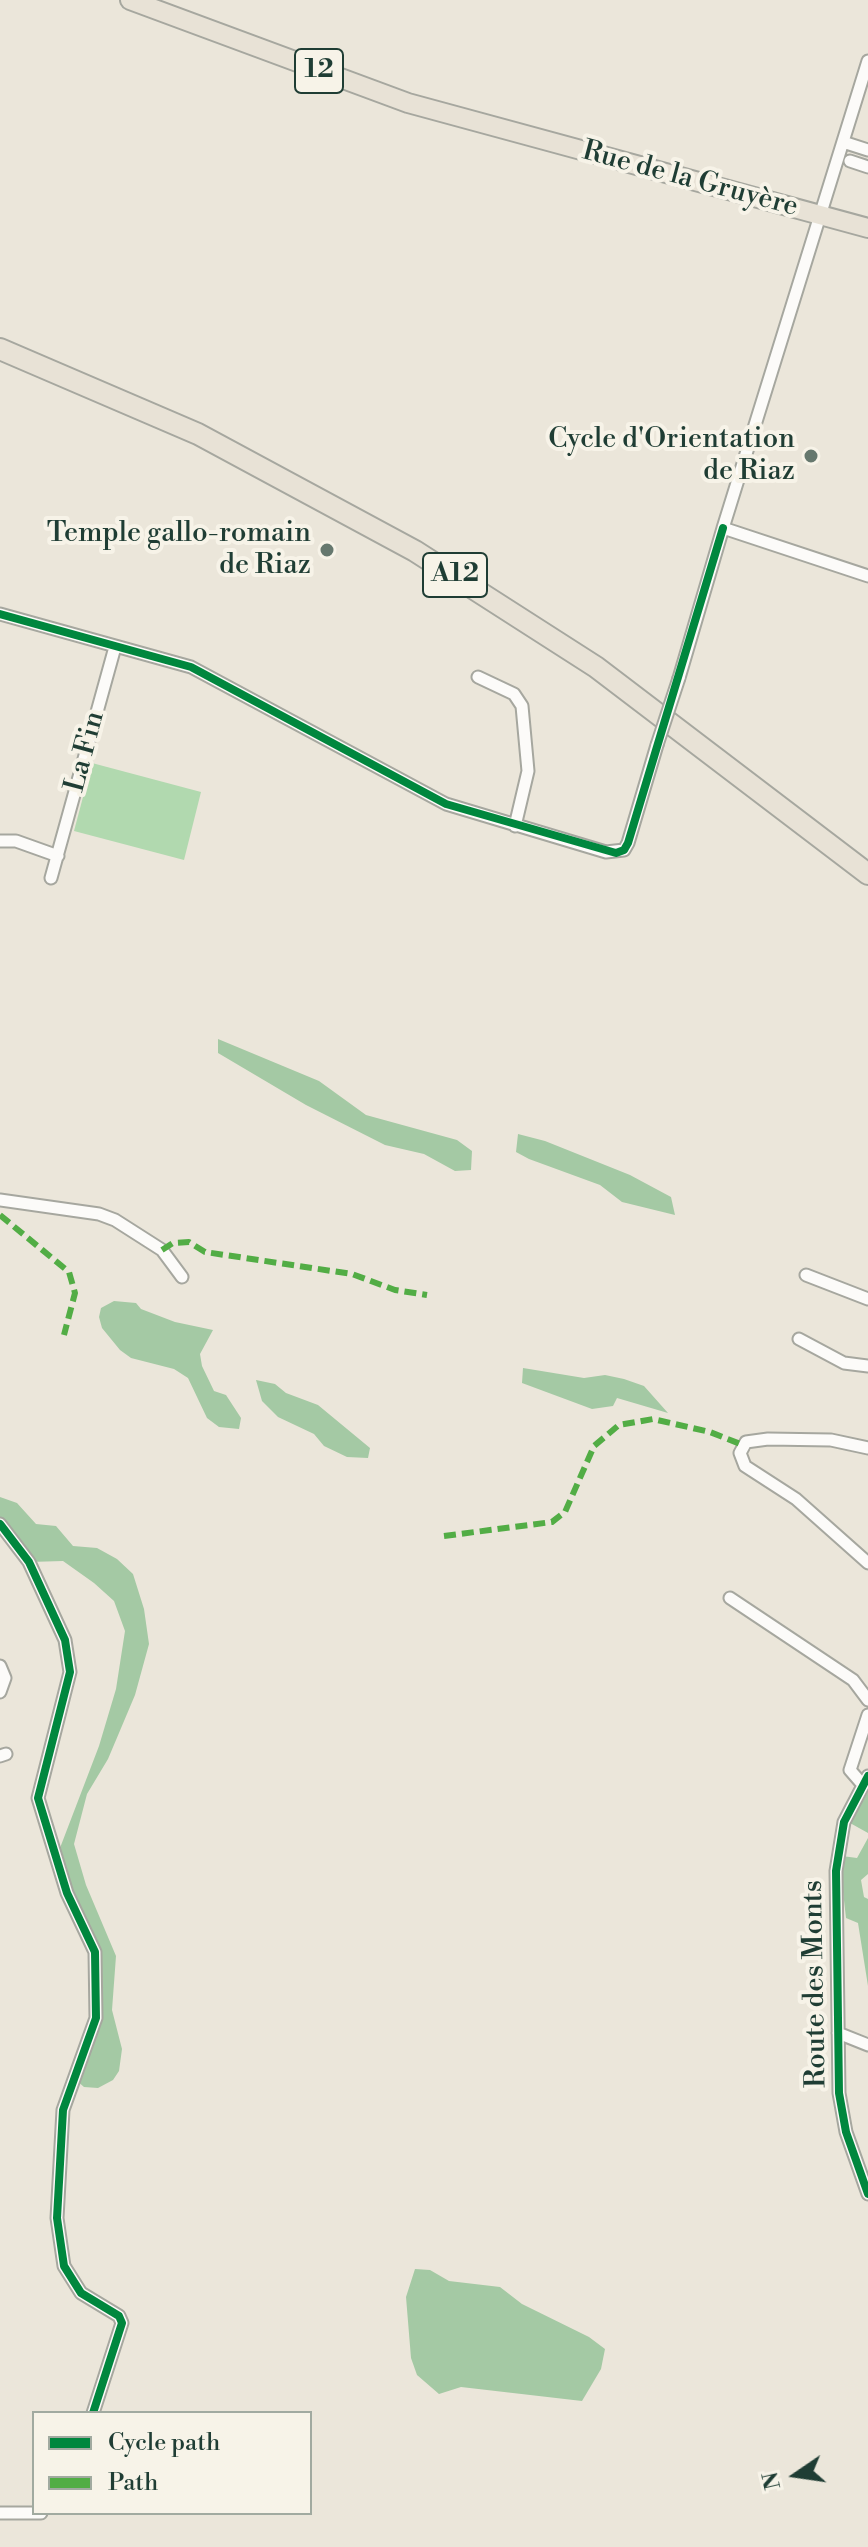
<!DOCTYPE html>
<meta charset="utf-8">
<style>
body{margin:0}
#map{position:relative;width:868px;height:2547px;overflow:hidden;background:#ebe6da;font-family:"Libre Bodoni",serif}
canvas{display:block}
.legend{position:absolute;left:32px;top:2411px;width:280px;height:104px;box-sizing:border-box;background:#f7f3e8;border:2px solid #a1aaa0;margin:0;padding:10px 14px;list-style:none;font-size:24px;color:#1f3d34}
.legend li{display:flex;align-items:center;gap:16px;height:40px}
.legend b{width:40px;border:2px solid #a1aaa0}
.north{position:absolute;left:756px;top:2435px;width:80px;height:80px;-webkit-text-stroke:6px #f7f3e8;paint-order:stroke;rotate:257deg;font-size:22px;font-weight:700;line-height:32px;text-align:center;color:#1f3d34}
.north::after{content:'';display:block;margin:auto;width:28px;height:36px;background:#1f3d34;clip-path:polygon(50% 0,100% 100%,50% 72%,0 100%)}
</style>
<div id="map">
<canvas width="868" height="2547"></canvas>
<ul class="legend">
<li><b style="height:10px;background:#00873e"></b>Cycle path</li>
<li><b style="height:10px;background:#52ad45"></b>Path</li>
</ul>
<div class="north">N</div>
</div>
<script>
const ctx = document.querySelector('canvas').getContext('2d');
ctx.lineJoin = 'round';
function fillPath(path, color) { ctx.fillStyle = color; ctx.fill(path, 'evenodd'); }
const shape = rows => new Path2D(rows.map(r => 'M' + r).join(''));
function trace(path, color, width, dash) { ctx.strokeStyle = color; ctx.lineWidth = width; ctx.lineCap = dash ? 'butt' : 'round'; ctx.setLineDash(dash || []); ctx.stroke(path); }
function drawText(font, color, halo, rows, align = 'center') {
  ctx.font = font + ' "Libre Bodoni",serif'; ctx.lineWidth = 8; ctx.setLineDash([]); ctx.textBaseline = 'middle'; ctx.strokeStyle = halo; ctx.fillStyle = color; for (const [text, x, y, turn = 0] of rows) {
    ctx.save(); ctx.translate(x, y); ctx.rotate((+turn || 0) * Math.PI / 180); ctx.textAlign = isNaN(turn) ? turn : align; if (halo) ctx.strokeText(text, 0, 0); ctx.fillText(text, 0, 0); ctx.restore();
  }
}
fillPath(shape([
 [92,763,201,792,184,860,74,831]
]), '#b1d9af');
fillPath(shape([
 [218,1039,319,1081,366,1115,457,1140,472,1151,471,1170,455,1171,424,1154,385,1145,306,1105,218,1053],
 [518,1134,545,1141,630,1175,671,1197,675,1215,622,1202,600,1185,529,1159,516,1152],
 [114,1301,136,1303,141,1309,175,1322,213,1330,200,1354,202,1366,214,1391,226,1395,241,1418,239,1429,219,1427,207,1418,188,1378,174,1369,131,1358,120,1350,102,1328,99,1317,101,1308],
 [523,1368,584,1378,605,1375,624,1379,644,1386,668,1413,617,1398,613,1406,592,1409,522,1383],
 [256,1380,275,1384,286,1393,318,1405,370,1448,368,1458,347,1457,324,1446,314,1434,278,1417,262,1401],
 [0,1497,17,1503,36,1524,56,1526,73,1546,97,1548,117,1559,133,1574,144,1609,149,1644,135,1695,108,1759,87,1794,74,1844,86,1885,116,1956,112,2010,122,2049,119,2071,113,2080,98,2088,84,2087,76,2080,96,2018,95,1952,55,1861,99,1746,116,1689,125,1631,114,1601,94,1583,63,1561,29,1562,0,1524],
 [868,1792,868,1833,850,1823],
 [868,1838,868,1874,861,1880,864,1897,868,1899,868,1986,858,1923,846,1918,841,1874,842,1856,857,1858],
 [415,2269,430,2270,449,2281,500,2287,522,2304,589,2337,605,2349,601,2369,582,2401,461,2387,439,2394,417,2375,411,2358,406,2297]
]), '#a4c9a4');
const street = shape([
 [868,61,723,528,868,576],
 [843,142,868,150],
 [850,161,868,167],
 [0,614,191,667,446,804,606,852,624,850,628,843,657,745],
 [478,677,514,694,522,706,528,771,515,826],
 [679,678,723,528],
 [0,841,16,841,58,856],
 [51,878,115,647],
 [0,1200,99,1214,115,1220,162,1250,182,1277],
 [806,1275,868,1299],
 [799,1339,844,1363,868,1366],
 [868,1448,831,1440,768,1439,746,1442,740,1453,745,1466,796,1499,868,1563],
 [0,1524,29,1562,65,1640,70,1672,38,1798,67,1893,95,1952,96,2018,63,2110,57,2218,64,2266,81,2293,119,2316,122,2323,93,2413],
 [730,1598,853,1680,868,1700],
 [0,1666,5,1678,0,1692],
 [0,1756,6,1754],
 [868,1776,844,1822,836,1871,839,2093,846,2132,868,2194],
 [863,1785,850,1770,868,1715],
 [838,2033,868,2045],
 [0,2513,41,2513]
]);
const primary = shape([
 [130,0,408,103,868,228]
]);
const highway = shape([
 [0,349,198,434,415,551,596,667,868,874]
]);
trace(street, '#a6a79f', 15);
trace(primary, '#a6a79f', 22);
trace(highway, '#a6a79f', 24);
trace(street, '#fcfbf9', 11);
trace(primary, '#e8e2d6', 18);
trace(highway, '#e8e2d6', 20);
const streetBridge = shape([
 [657,745,679,678]
]);
trace(streetBridge, '#a6a79f', 15, []);
trace(streetBridge, '#fcfbf9', 11);
trace(shape([
 [0,1215,69,1272,75,1293,64,1335],
 [162,1250,173,1243,189,1242,205,1252,352,1274,395,1290,427,1295],
 [444,1536,552,1522,565,1512,594,1446,619,1425,653,1419,710,1432,743,1445]
]), '#52ad45', 6, [12, 6]);
trace(shape([
 [0,614,191,667,446,804,616,853,624,850,628,843,723,528],
 [0,1524,29,1562,65,1640,70,1672,38,1798,67,1893,95,1952,96,2018,63,2110,57,2218,64,2266,81,2293,119,2316,122,2323,93,2413],
 [868,1776,844,1822,836,1871,839,2093,846,2132,868,2194]
]), '#00873e', 8);
for (const [x, y, r, color] of [
 [811,456,8,"#66786e"],
 [327,550,8,"#66786e"]
]) { const dot = new Path2D(); dot.arc(x, y, r, 0, 2 * Math.PI); ctx.fillStyle = color; ctx.fill(dot); trace(dot, '#f7f3e8', 3); }
for (const [x, y, w] of [
 [319,71,48],
 [455,575,64]
]) { const box = new Path2D(); box.roundRect(x - w / 2, y - 22, w, 44, 6); ctx.fillStyle = '#f7f3e8'; ctx.fill(box); trace(box, '#1f3d34', 2); }
drawText('bold 26px', '#1f3d34', null, [
 ["12",319,71],
 ["A12",455,575]
]);
drawText('28px', '#1f3d34', '#f7f3e8', [
 ["Rue de la Gruyère",690,180,15],
 ["La Fin",86,752,-75],
 ["Route des Monts",816,1984,-91]
]);
drawText('28px', '#1f3d34', '#f7f3e8', [
 ["Cycle d'Orientation",795,440],
 ["de Riaz",795,472],
 ["Temple gallo-romain",311,534],
 ["de Riaz",311,566]
], 'right');
</script>
